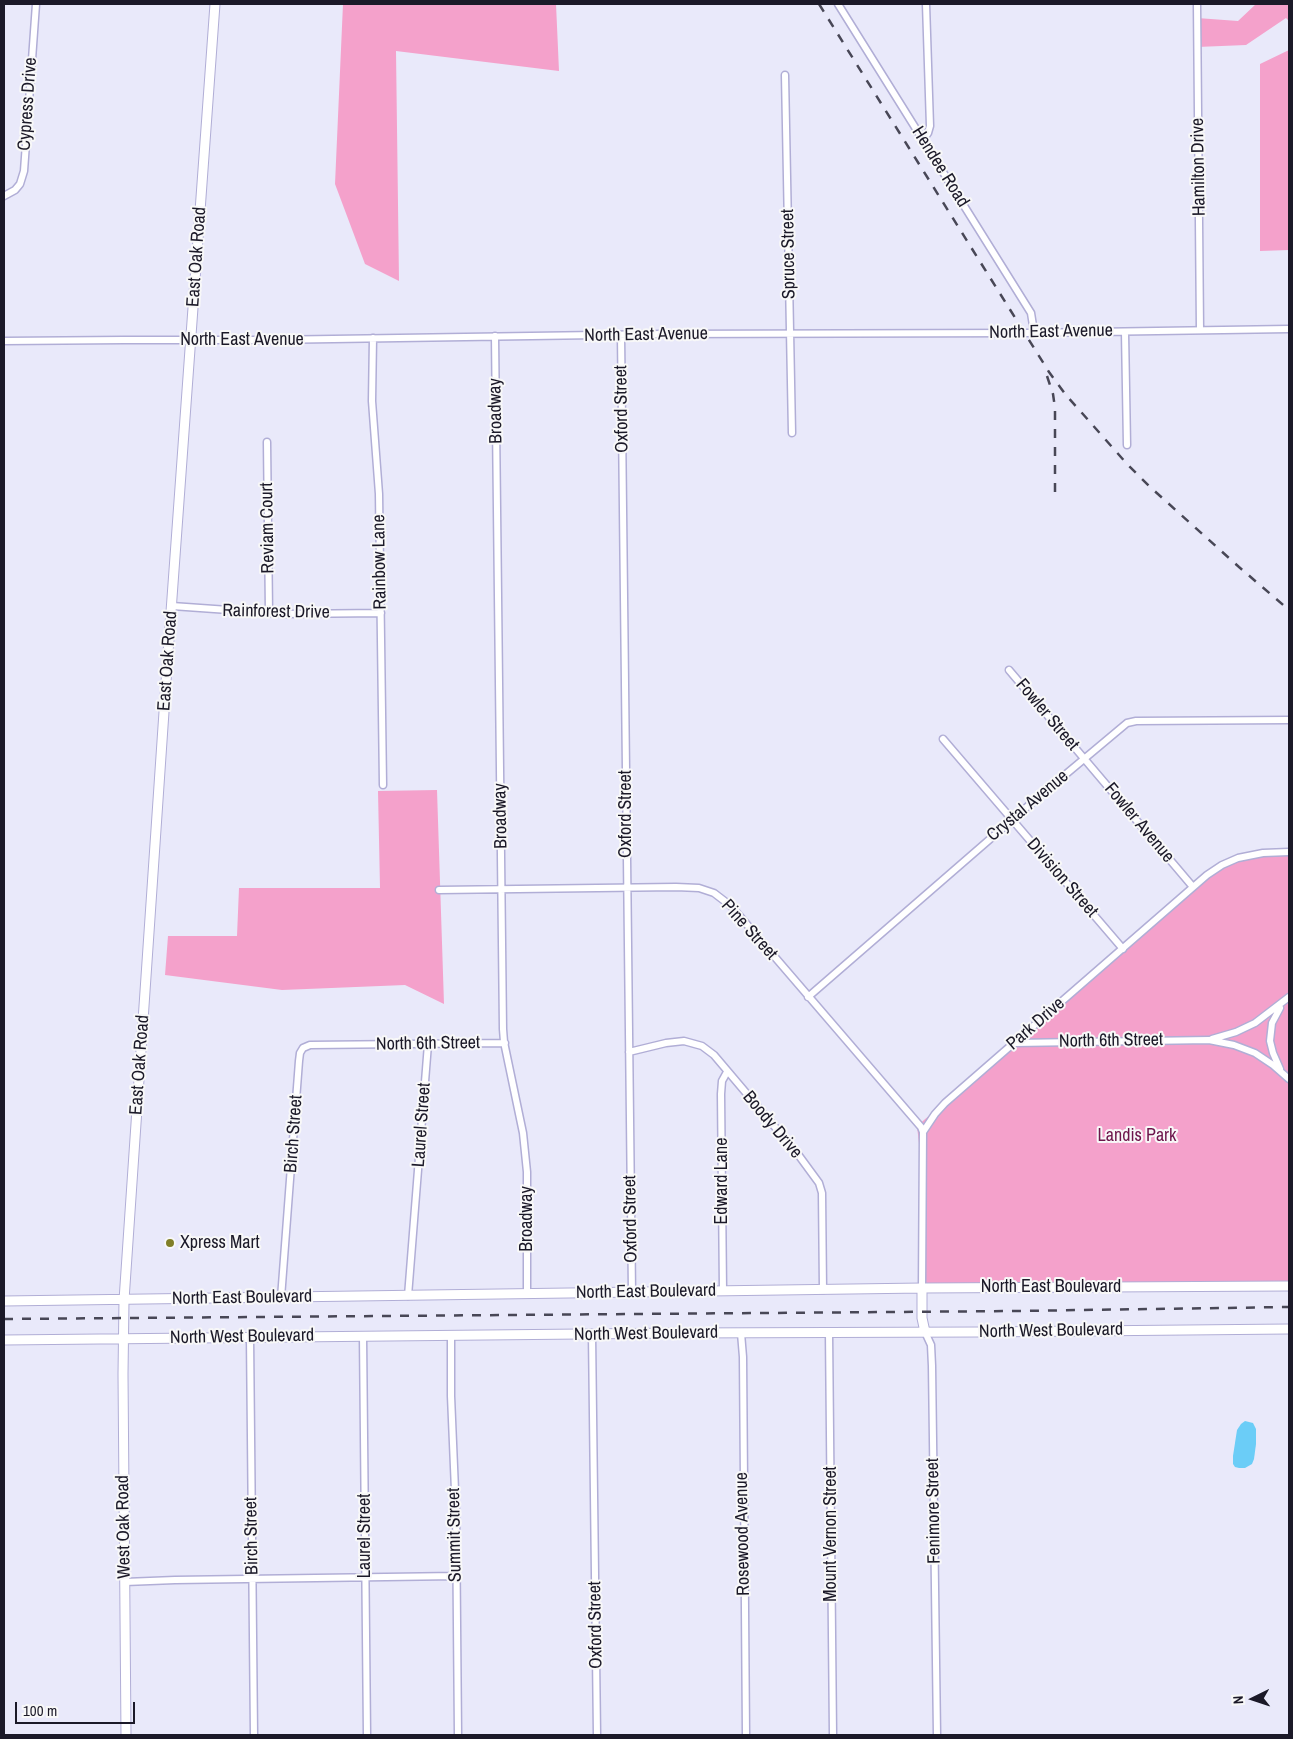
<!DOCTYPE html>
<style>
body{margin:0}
#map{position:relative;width:1293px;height:1739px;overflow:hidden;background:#e9e9fa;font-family:"Archivo Narrow",sans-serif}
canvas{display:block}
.frame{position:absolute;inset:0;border:5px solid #1b1928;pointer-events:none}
.north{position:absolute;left:1228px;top:1674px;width:50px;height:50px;-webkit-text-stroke:4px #f8f8f8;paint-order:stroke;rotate:266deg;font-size:14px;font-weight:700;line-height:20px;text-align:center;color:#1b1928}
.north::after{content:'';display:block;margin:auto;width:18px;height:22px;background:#1b1928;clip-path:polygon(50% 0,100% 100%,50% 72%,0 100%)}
.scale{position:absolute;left:15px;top:1702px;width:120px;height:22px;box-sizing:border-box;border:2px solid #1b1928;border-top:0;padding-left:6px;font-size:15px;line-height:18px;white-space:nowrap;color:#1b1928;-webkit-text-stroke:4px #f8f8f8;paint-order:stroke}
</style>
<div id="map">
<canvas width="1293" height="1739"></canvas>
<div class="frame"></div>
<div class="north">N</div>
<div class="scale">100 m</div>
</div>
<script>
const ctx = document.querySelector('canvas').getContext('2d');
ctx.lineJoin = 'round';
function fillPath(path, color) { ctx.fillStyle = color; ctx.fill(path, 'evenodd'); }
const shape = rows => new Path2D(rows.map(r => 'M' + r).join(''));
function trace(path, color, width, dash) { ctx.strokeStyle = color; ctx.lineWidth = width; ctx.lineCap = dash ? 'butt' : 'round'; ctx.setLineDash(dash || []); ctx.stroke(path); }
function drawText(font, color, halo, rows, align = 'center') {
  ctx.font = font + ' "Archivo Narrow",sans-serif'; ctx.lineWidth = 4; ctx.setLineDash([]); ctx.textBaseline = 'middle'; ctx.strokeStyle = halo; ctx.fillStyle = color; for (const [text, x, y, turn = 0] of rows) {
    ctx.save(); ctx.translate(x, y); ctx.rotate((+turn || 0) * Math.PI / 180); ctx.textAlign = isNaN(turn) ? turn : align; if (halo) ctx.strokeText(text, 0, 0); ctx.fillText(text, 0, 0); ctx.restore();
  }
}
fillPath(shape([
 [343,4,556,4,559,71,396,51,399,281,365,264,335,184],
 [1256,4,1289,4,1289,21,1286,18,1246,45,1197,47,1197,18,1238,21],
 [1289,50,1289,250,1260,251,1260,64],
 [437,790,444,1004,405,985,282,990,165,975,168,936,237,936,239,888,380,888,378,791],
 [1289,853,1289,1286,922,1288,922,1170,917,1126,1222,865,1253,854]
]), '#f4a1cb');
fillPath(shape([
 [1245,1421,1253,1423,1256,1429,1256,1444,1254,1459,1252,1464,1245,1468,1239,1468,1235,1467,1233,1464,1233,1456,1237,1430,1241,1424]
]), '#6bcdf7');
const street = shape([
 [838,4,1031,313,1034,332],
 [1197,4,1200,330],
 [785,75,792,433],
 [923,140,928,133,930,126,926,4],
 [4,196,15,190,20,184,24,171,36,4],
 [1125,332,1127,445],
 [621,335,632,1293],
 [495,336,503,1029,504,1042,523,1133,527,1172,527,1294],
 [373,338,372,401,379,494,383,785],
 [4,341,124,340,267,340,663,334,1025,333,1289,329],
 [267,442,269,613],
 [172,606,285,614,381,613],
 [1009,670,1193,887],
 [943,739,1123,949],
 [439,890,676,887,699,888,714,893,731,906,921,1127,923,1132],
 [808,997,1035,800,1127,723,1136,721,1289,720],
 [1280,1008,1272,1023,1270,1041,1273,1053,1280,1069],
 [1212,1039,1236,1032,1255,1023,1289,997],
 [1014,1043,1209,1040,1234,1045,1255,1053,1273,1065,1289,1079],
 [629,1052,666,1043,684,1041,702,1046,714,1055,797,1153,819,1183,822,1193,823,1290],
 [922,1288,923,1132,935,1114,945,1103,984,1069,1207,875,1222,865,1238,858,1263,853,1289,852],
 [723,1291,721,1094,722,1081,727,1072],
 [408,1296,428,1044],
 [281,1298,299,1061,300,1053,303,1048,310,1045,505,1043],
 [925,1332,931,1345,932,1366,937,1735],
 [741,1333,743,1357,746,1735],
 [829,1333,833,1735],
 [592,1334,597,1735],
 [451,1335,451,1396,456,1514,458,1735],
 [363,1336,367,1735],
 [250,1337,254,1735],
 [125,1582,175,1580,456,1576]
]);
const secondary = shape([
 [922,1288,922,1318,925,1332],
 [4,1301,922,1288,1289,1286],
 [4,1340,678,1333,982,1332,1289,1329],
 [126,1735,123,1374,124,1300,168,653,215,4]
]);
trace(street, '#b1aed6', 9);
trace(secondary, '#b1aed6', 11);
trace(street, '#fff', 6);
trace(secondary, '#fff', 9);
trace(shape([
 [819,4,1049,372,1066,395,1128,465,1149,486,1239,567,1289,610],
 [1047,376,1053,394,1055,408,1055,495],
 [4,1319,1015,1311,1289,1307]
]), '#484756', 2.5, [9, 9]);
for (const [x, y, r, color] of [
 [170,1243,5,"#817f27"]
]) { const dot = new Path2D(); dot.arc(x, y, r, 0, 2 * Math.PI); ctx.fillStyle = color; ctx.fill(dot); trace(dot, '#f8f8f8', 2); }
drawText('18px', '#1b1928', '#f8f8f8', [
 ["Cypress Drive",28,104,-86],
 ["Hendee Road",940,167,58],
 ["Hamilton Drive",1199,167,-91],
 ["Spruce Street",789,254,-91],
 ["East Oak Road",197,257,-86],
 ["North East Avenue",1051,332,-1],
 ["North East Avenue",646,335,-1],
 ["North East Avenue",242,340],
 ["Oxford Street",622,409,-91],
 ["Broadway",496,411,-91],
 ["Reviam Court",268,528,-91],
 ["Rainbow Lane",380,562,-91],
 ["Rainforest Drive",276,612,1],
 ["East Oak Road",168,661,-86],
 ["Fowler Street",1047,715,50],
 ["Crystal Avenue",1028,806,-40],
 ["Oxford Street",626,814,-90],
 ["Broadway",501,816,-91],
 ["Fowler Avenue",1139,823,50],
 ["Division Street",1062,878,49],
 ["Pine Street",749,930,48],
 ["Park Drive",1036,1024,-41],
 ["North 6th Street",1111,1041,-1],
 ["North 6th Street",428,1044,-1],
 ["East Oak Road",140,1065,-86],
 ["Laurel Street",422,1125,-86],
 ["Boody Drive",772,1125,50],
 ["Birch Street",294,1134,-86],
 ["Edward Lane",722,1181,-90],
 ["Broadway",527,1219,-90],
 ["Oxford Street",631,1219,-91],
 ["North East Boulevard",1051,1287],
 ["North East Boulevard",646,1292,-1],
 ["North East Boulevard",242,1298,-1],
 ["North West Boulevard",1051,1331,-1],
 ["North West Boulevard",646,1334,-1],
 ["North West Boulevard",242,1337,-1],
 ["Fenimore Street",934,1511,-91],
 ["West Oak Road",124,1527,-91],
 ["Rosewood Avenue",743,1534,-91],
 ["Mount Vernon Street",831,1534,-90],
 ["Summit Street",455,1535,-91],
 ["Birch Street",252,1536,-91],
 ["Laurel Street",365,1536,-90],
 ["Oxford Street",596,1625,-91]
]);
drawText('18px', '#6d144b', '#f8f8f8', [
 ["Landis Park",1137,1136]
]);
drawText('18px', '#1b1928', '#f8f8f8', [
 ["Xpress Mart",180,1243]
], 'left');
</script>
